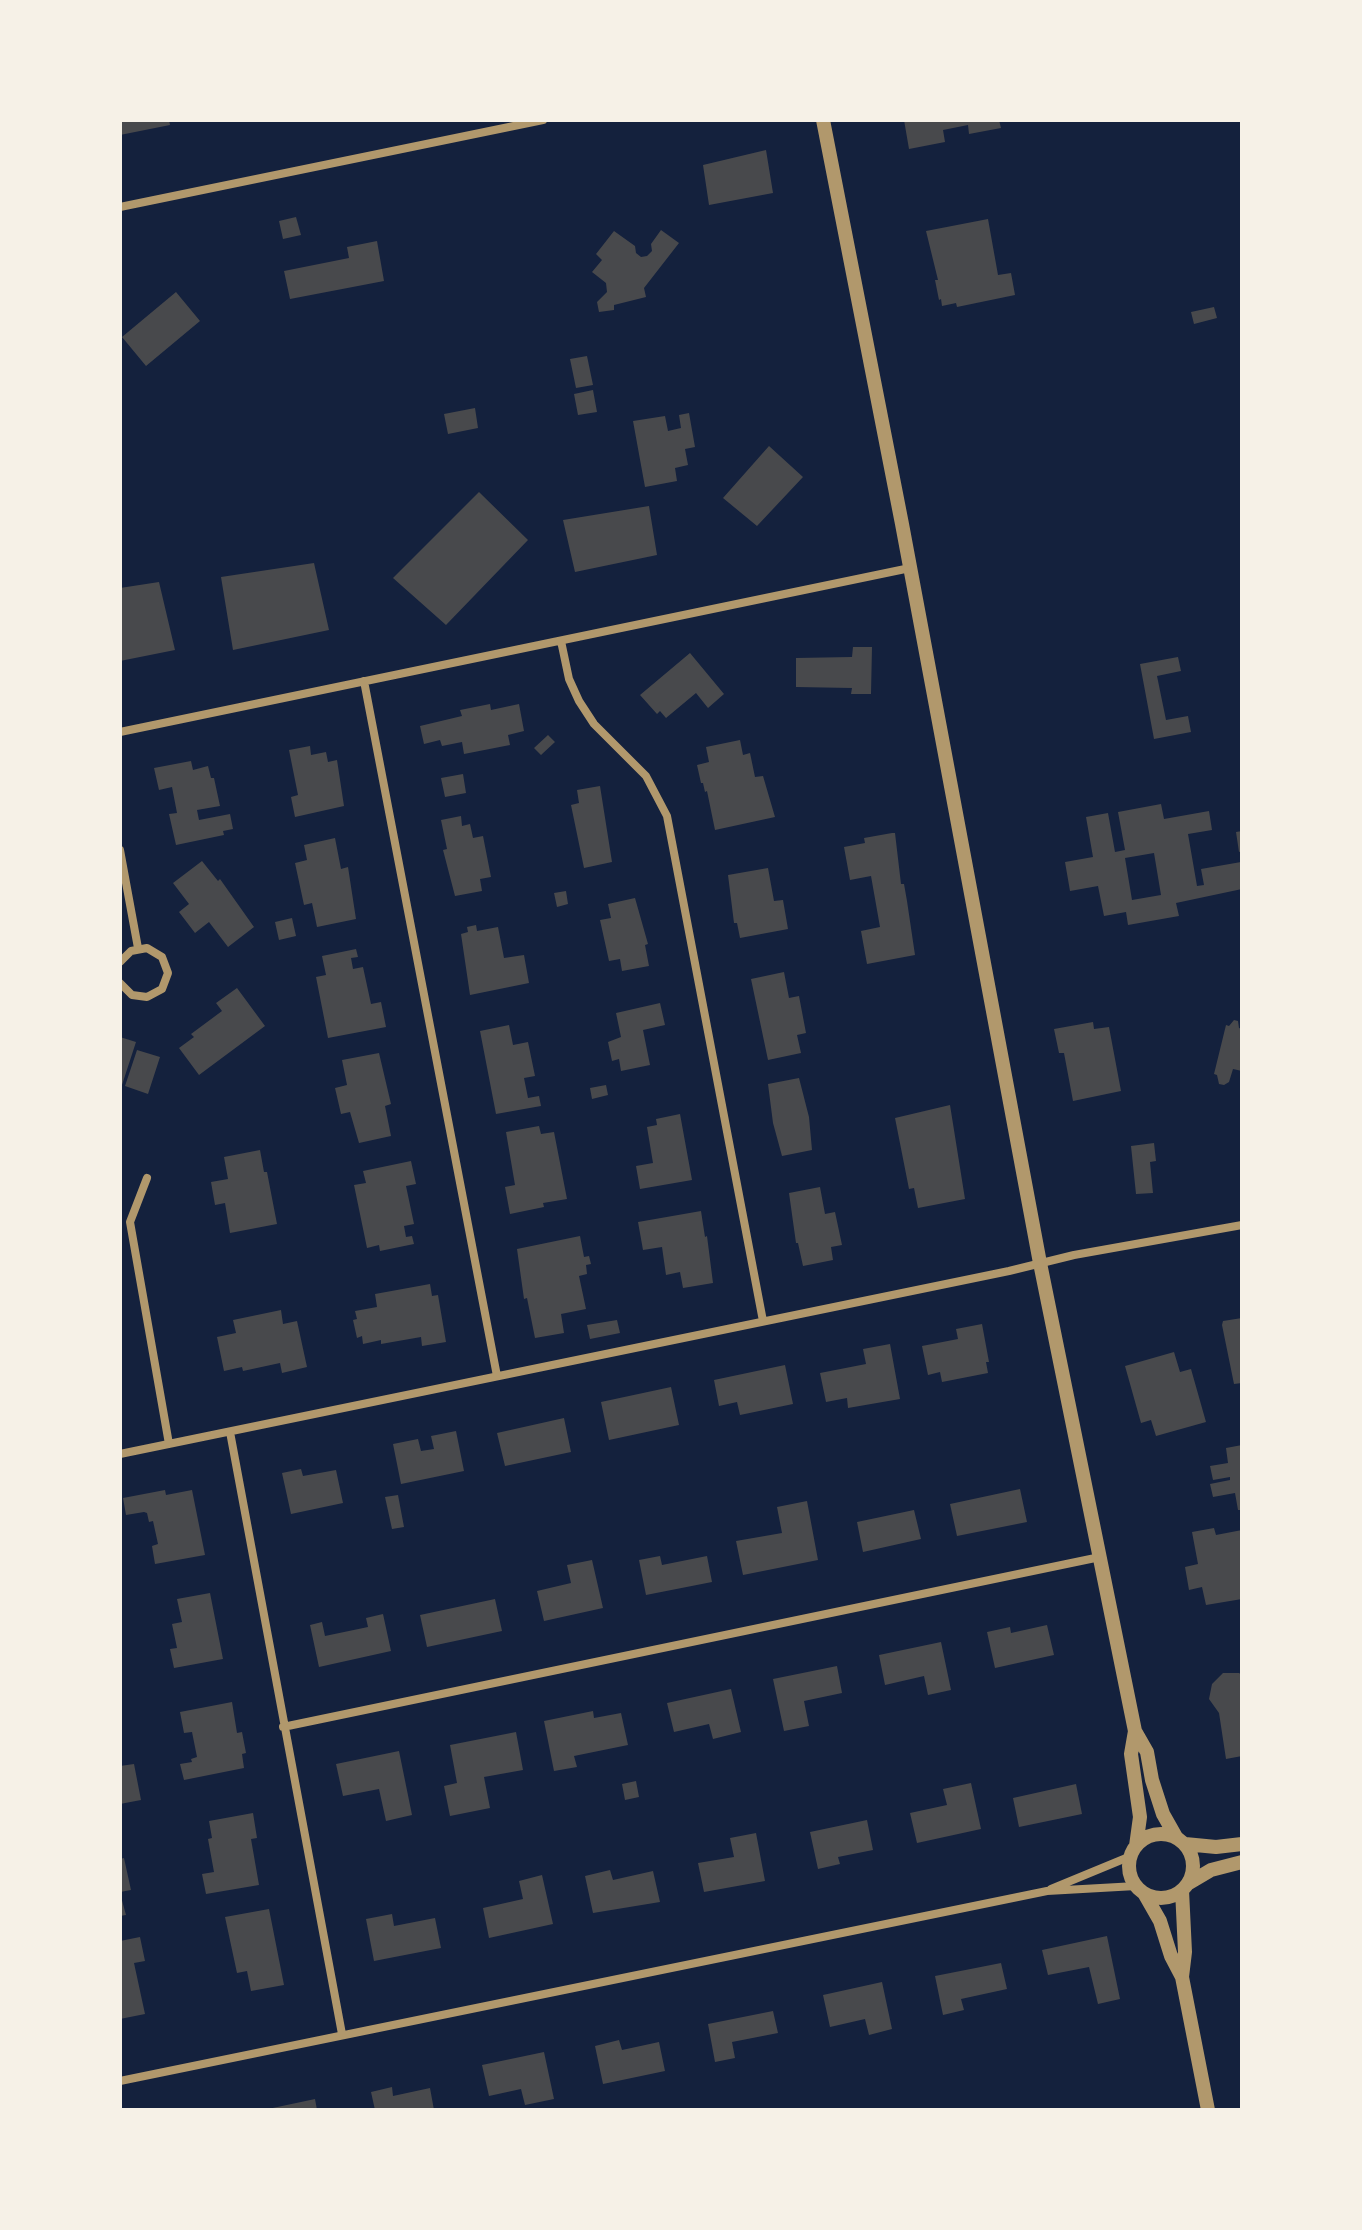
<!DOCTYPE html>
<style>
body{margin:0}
#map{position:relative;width:1362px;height:2230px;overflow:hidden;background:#14213d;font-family:"DM Sans",sans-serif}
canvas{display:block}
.frame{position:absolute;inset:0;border:122px solid #f6f1e7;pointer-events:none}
</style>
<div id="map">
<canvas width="1362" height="2230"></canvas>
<div class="frame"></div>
</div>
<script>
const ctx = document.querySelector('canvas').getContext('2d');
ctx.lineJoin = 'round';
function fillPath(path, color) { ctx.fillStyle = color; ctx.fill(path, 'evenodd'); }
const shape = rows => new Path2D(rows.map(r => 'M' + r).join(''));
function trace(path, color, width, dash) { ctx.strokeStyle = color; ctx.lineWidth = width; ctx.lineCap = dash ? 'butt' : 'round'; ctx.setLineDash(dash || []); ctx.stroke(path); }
fillPath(shape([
 [120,120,169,120,170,125,120,135],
 [904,120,999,120,1001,128,969,134,968,125,943,130,945,142,909,149],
 [766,150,773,193,709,205,703,165],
 [296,217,301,235,283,239,279,221],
 [988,219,998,275,1011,273,1015,295,957,307,956,303,942,306,941,299,939,300,935,280,938,280,926,231],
 [661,230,679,243,644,288,646,297,614,305,614,310,599,312,597,302,607,292,606,283,592,272,602,260,596,254,614,231,635,246,636,253,641,257,647,256,652,251,651,244],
 [377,241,384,281,290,299,284,271,349,258,347,247],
 [176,292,200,321,146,366,122,337],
 [1214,307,1217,318,1194,324,1191,312],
 [587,356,593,385,576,388,570,359],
 [593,390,597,412,578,415,574,394],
 [475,408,478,428,448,434,444,414],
 [689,413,695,447,685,449,688,465,675,468,677,481,645,487,633,421,665,416,668,431,681,428,679,415],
 [769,446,803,477,757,526,723,498],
 [479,492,528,540,446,625,393,578],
 [649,506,657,555,575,572,563,520],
 [314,563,329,630,233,650,221,577],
 [159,582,175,650,120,661,120,588],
 [853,647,872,647,871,694,851,694,852,688,796,687,796,658,852,657],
 [690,653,724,694,708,708,696,693,666,718,660,711,657,714,640,695],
 [1178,657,1181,671,1157,676,1166,720,1188,716,1191,732,1154,739,1140,664],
 [490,704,491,710,519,704,524,731,508,735,510,745,464,754,462,742,442,746,440,740,424,744,420,726,462,716,460,710],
 [548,735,555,742,541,755,534,748],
 [740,740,743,755,750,753,755,777,763,776,775,817,715,830,707,791,705,792,703,783,701,783,697,765,709,762,706,747],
 [310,746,311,755,326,752,328,762,337,760,344,806,295,817,291,797,298,795,289,750],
 [191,761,193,770,208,766,211,778,214,778,220,806,197,810,199,820,230,814,233,829,223,831,224,835,176,845,169,814,177,813,172,787,159,790,154,768],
 [463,774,466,793,445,797,441,778],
 [600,786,612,862,584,868,571,805,579,803,577,790],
 [1161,804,1164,819,1209,811,1212,830,1188,834,1197,886,1204,885,1201,869,1241,862,1242,889,1176,903,1179,916,1128,925,1126,912,1104,916,1098,886,1070,891,1065,862,1093,857,1086,817,1108,813,1115,852,1125,850,1118,812],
 [1154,853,1161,895,1132,900,1125,858],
 [461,816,462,826,470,824,473,838,483,836,491,877,480,879,482,891,455,896,443,850,447,849,441,820],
 [1242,831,1242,851,1239,852,1236,832],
 [892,833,895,833,901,884,904,884,907,901,915,955,867,964,861,931,880,927,871,876,850,880,844,847,865,843,864,838],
 [335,838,341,869,348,867,356,919,317,927,312,903,304,905,295,863,307,860,304,845],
 [202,861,218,881,220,879,254,927,228,947,209,922,195,933,179,912,189,904,173,883],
 [768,868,774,901,783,900,788,929,740,938,737,923,734,923,728,875],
 [566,891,568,904,557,907,554,893],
 [635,898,648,944,645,945,649,966,622,971,620,959,609,961,600,920,611,918,608,904],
 [292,918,296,936,279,940,275,922],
 [476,925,477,931,498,927,504,958,524,955,529,983,470,995,461,934,468,932,467,927],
 [356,949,358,957,351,958,353,969,363,967,371,1004,381,1002,386,1027,328,1038,316,977,326,975,322,956],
 [784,972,789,998,799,996,806,1033,797,1035,801,1053,768,1060,751,979],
 [237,988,265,1026,199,1075,179,1048,194,1037,191,1034,222,1011,216,1003],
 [660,1003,665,1025,643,1030,650,1065,621,1071,619,1059,612,1061,608,1042,621,1037,616,1013],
 [1234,1020,1238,1021,1239,1028,1242,1029,1242,1071,1233,1069,1229,1082,1224,1085,1219,1084,1217,1075,1214,1074,1226,1025,1229,1026],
 [1093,1022,1094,1029,1109,1027,1121,1091,1073,1101,1064,1053,1059,1053,1054,1029],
 [509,1025,513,1045,528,1042,535,1076,524,1078,528,1098,539,1096,541,1106,496,1114,480,1031],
 [120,1037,136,1042,121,1088,120,1088],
 [137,1050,160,1057,148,1094,125,1086],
 [379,1053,391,1104,385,1106,391,1136,359,1143,350,1112,341,1114,335,1088,347,1085,342,1060],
 [799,1078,809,1117,812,1150,782,1156,773,1123,768,1084],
 [606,1085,608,1095,592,1099,590,1088],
 [950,1105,965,1199,918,1208,914,1188,909,1189,895,1118],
 [680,1114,692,1180,640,1189,636,1166,653,1163,647,1127,657,1125,656,1119],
 [539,1126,541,1134,554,1132,567,1199,543,1203,544,1207,510,1214,505,1187,515,1185,506,1132],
 [1154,1143,1156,1161,1150,1162,1153,1193,1136,1194,1131,1146],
 [260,1150,264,1172,267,1172,277,1224,230,1233,225,1203,215,1205,211,1182,228,1179,224,1157],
 [411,1161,416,1184,406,1186,414,1224,404,1226,406,1237,412,1236,414,1244,380,1251,379,1245,367,1248,354,1185,366,1183,363,1171],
 [820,1187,825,1214,835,1212,842,1245,831,1247,833,1260,803,1266,798,1243,796,1243,789,1193],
 [701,1211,705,1237,707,1236,713,1283,683,1288,680,1272,666,1275,662,1247,643,1250,638,1222],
 [580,1236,584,1257,589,1256,591,1264,586,1265,587,1274,579,1276,586,1309,561,1314,564,1333,535,1338,527,1298,524,1299,517,1249],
 [430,1284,432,1296,438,1295,446,1342,422,1346,421,1337,381,1344,381,1340,363,1344,362,1336,357,1338,353,1320,357,1319,355,1311,377,1307,375,1294],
 [281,1310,283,1324,297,1321,307,1367,282,1373,280,1363,243,1371,242,1367,224,1371,217,1337,236,1333,233,1320],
 [1242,1318,1242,1383,1234,1384,1222,1325,1223,1321],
 [617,1320,620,1333,590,1339,587,1325],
 [982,1324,989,1362,986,1362,988,1373,942,1382,940,1372,928,1375,922,1346,958,1339,956,1329],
 [890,1344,900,1399,848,1408,847,1398,826,1402,820,1373,866,1364,863,1349],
 [1174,1352,1180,1372,1191,1369,1206,1422,1156,1436,1151,1420,1141,1423,1125,1366],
 [785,1365,793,1404,740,1415,737,1402,719,1406,714,1380],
 [671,1387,679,1425,609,1440,601,1402],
 [564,1418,571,1452,505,1466,497,1433],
 [456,1431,464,1471,401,1484,393,1444,418,1439,421,1451,434,1449,431,1436],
 [1242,1445,1242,1510,1238,1510,1235,1493,1213,1497,1210,1484,1230,1480,1230,1477,1213,1480,1210,1466,1228,1463,1226,1448],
 [301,1469,303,1476,336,1470,343,1503,291,1514,282,1473],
 [1020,1489,1027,1522,957,1536,950,1504],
 [165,1490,166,1495,192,1490,205,1555,155,1564,152,1546,158,1544,153,1521,149,1522,147,1513,144,1512,126,1515,123,1498],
 [398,1495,404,1527,392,1529,385,1497],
 [807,1501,818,1560,743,1575,736,1541,782,1533,777,1507],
 [914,1510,921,1539,863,1552,857,1522],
 [1214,1528,1216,1535,1242,1530,1242,1599,1206,1605,1202,1587,1189,1590,1185,1567,1198,1564,1192,1532],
 [660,1556,662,1565,707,1556,712,1582,646,1595,639,1560],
 [592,1560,603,1608,544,1621,537,1591,571,1583,567,1565],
 [210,1593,223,1659,174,1668,170,1649,177,1648,172,1624,182,1622,177,1599],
 [495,1599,502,1631,427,1647,420,1615],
 [383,1614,391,1651,319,1667,310,1625,322,1622,325,1636,368,1627,366,1618],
 [1047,1625,1054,1655,995,1668,987,1632,1010,1627,1011,1633],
 [941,1642,951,1690,928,1695,924,1676,885,1685,879,1655],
 [837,1666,842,1693,804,1701,809,1726,784,1731,773,1679],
 [1223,1673,1239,1673,1242,1675,1242,1756,1226,1759,1219,1713,1209,1699,1212,1684],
 [731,1689,741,1732,713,1739,709,1724,674,1732,667,1703],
 [232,1702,237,1733,242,1732,246,1753,242,1754,244,1768,184,1780,180,1764,192,1762,191,1759,197,1757,192,1732,184,1733,180,1712],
 [593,1711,594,1718,621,1713,628,1745,574,1756,577,1767,554,1771,544,1721],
 [516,1732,523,1770,484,1777,490,1808,450,1816,444,1786,457,1783,450,1745],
 [399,1751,412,1815,386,1821,379,1789,343,1796,336,1764],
 [134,1764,141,1800,120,1804,120,1766],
 [636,1781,639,1797,625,1800,622,1784],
 [971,1783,981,1829,917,1843,910,1813,947,1805,943,1789],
 [1076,1784,1082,1814,1019,1827,1013,1798],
 [253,1813,257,1838,251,1839,259,1885,206,1894,202,1874,214,1872,208,1839,212,1838,209,1821],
 [867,1820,873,1850,838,1857,840,1864,818,1869,810,1832],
 [756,1833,765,1881,704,1892,698,1863,734,1857,730,1838],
 [124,1858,131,1890,120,1892,120,1859],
 [610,1870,613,1880,653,1871,660,1902,593,1913,585,1876],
 [542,1875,553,1924,489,1938,483,1908,523,1899,519,1881],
 [120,1893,126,1915,120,1916],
 [269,1909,284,1985,251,1991,247,1971,237,1973,225,1917],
 [392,1914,394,1926,435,1918,441,1948,374,1961,366,1919],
 [1107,1936,1120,1999,1098,2004,1089,1967,1048,1975,1042,1950],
 [140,1937,145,1961,134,1963,145,2014,120,2019,120,1941],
 [1001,1963,1007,1989,961,1999,964,2010,943,2015,935,1976],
 [882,1982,892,2029,869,2035,865,2019,830,2027,823,1995],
 [773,2011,778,2033,732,2042,735,2058,715,2062,708,2024],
 [619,2040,622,2050,659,2042,665,2071,603,2084,595,2046],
 [544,2052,554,2099,525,2105,521,2089,489,2096,482,2065],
 [392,2087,393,2096,430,2088,434,2110,375,2110,371,2092],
 [315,2099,317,2110,268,2110,268,2109]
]), '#48494c');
trace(shape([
 [120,207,543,120],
 [561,641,569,679,579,701,594,724,646,776,667,816,763,1321],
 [364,681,497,1376],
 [120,732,910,568],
 [120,850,138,948],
 [120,962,131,951,147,948,162,957,168,973,162,989,147,997,132,995,120,983],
 [147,1178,130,1222,169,1444],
 [230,1432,342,2034],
 [120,1454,1009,1271,1074,1255,1242,1225],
 [283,1727,1100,1557],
 [1051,1889,1131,1856],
 [120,2081,1047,1891,1136,1886]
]), '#b1986c', 8);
trace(shape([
 [823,120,902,524,1040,1263,1135,1731,1147,1752,1152,1780,1163,1814,1176,1837],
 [1135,1731,1131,1754,1140,1817,1136,1846],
 '1129 1866a32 32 0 1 1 64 0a32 32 0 1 1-64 0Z',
 [1185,1844,1216,1847,1242,1844],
 [1189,1883,1211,1870,1242,1862],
 [1182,1890,1185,1952,1182,1977],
 [1144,1893,1160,1921,1171,1956,1182,1977,1208,2110]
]), '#b1986c', 14);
</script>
